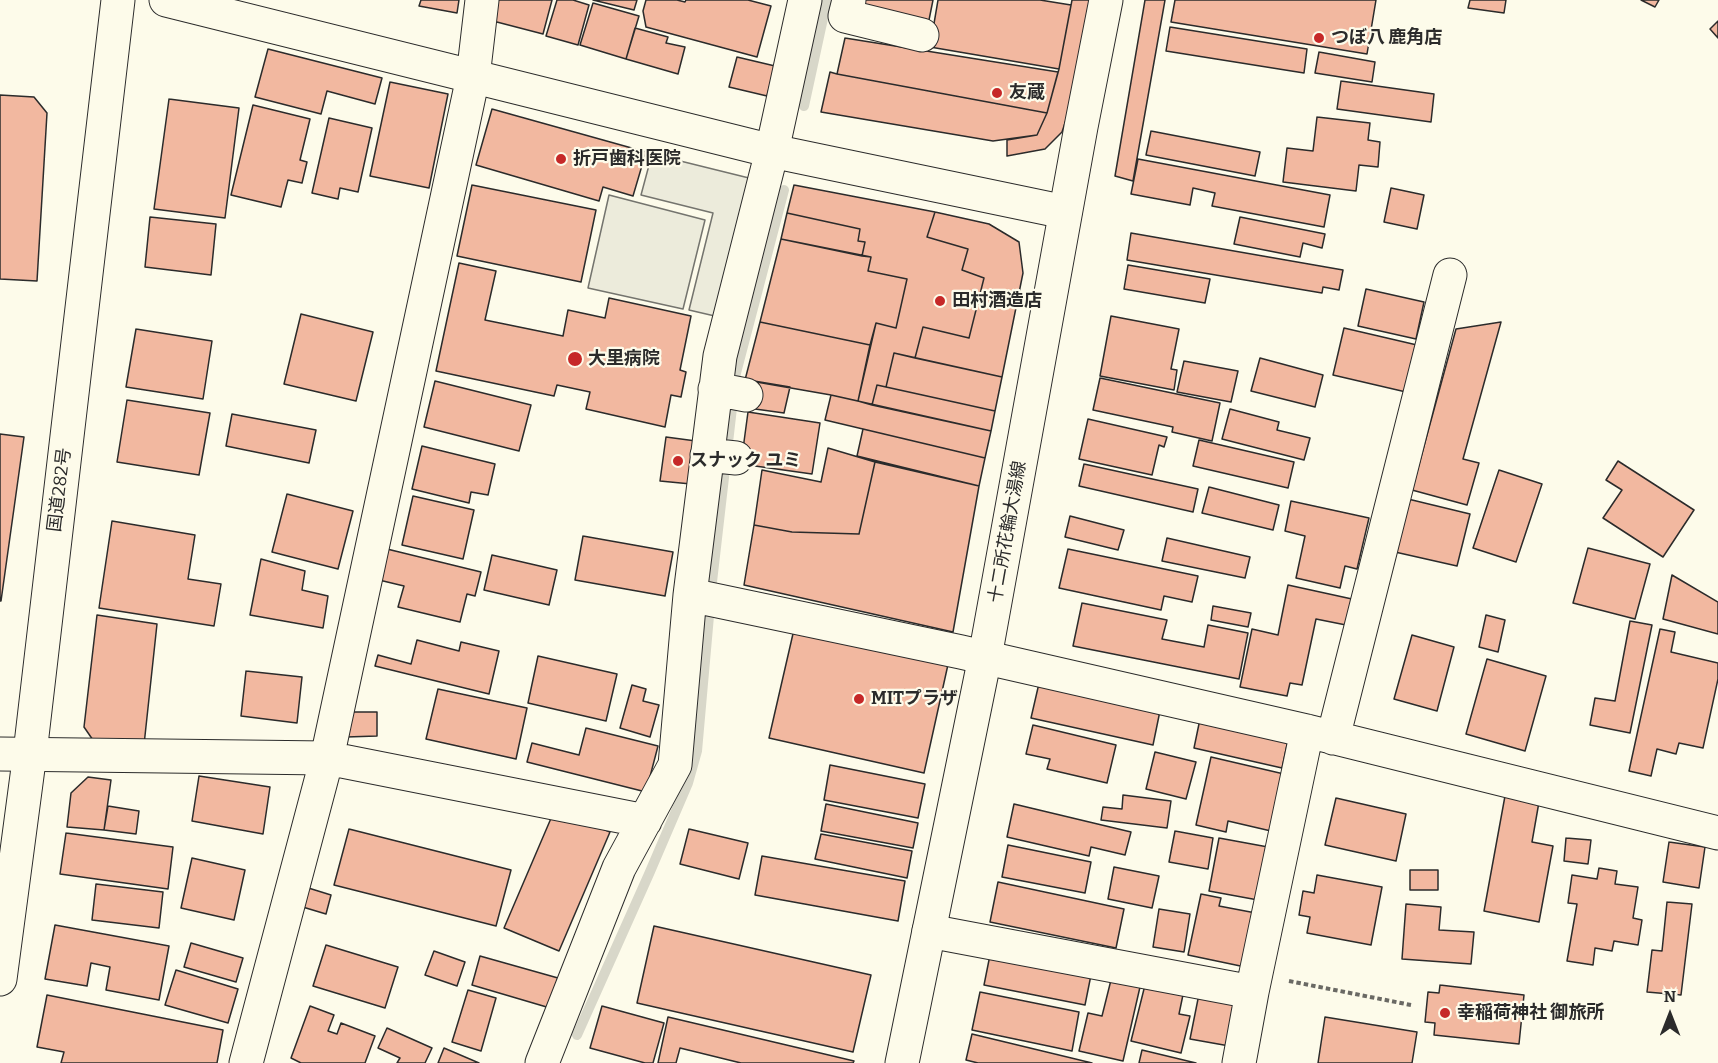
<!DOCTYPE html>
<meta charset="utf-8">
<style>
body{margin:0}
#map{position:relative;width:1718px;height:1063px;overflow:hidden;background:#fdfbea;font-family:Bitter,serif}
canvas{display:block}
.north{position:absolute;left:1640px;top:985px;width:60px;height:60px;-webkit-text-stroke:4px #fdfbea;paint-order:stroke;rotate:0deg;font-size:16px;font-weight:700;line-height:24px;text-align:center;color:#2b2b2b}
.north::after{content:'';display:block;margin:auto;width:21px;height:27px;background:#2b2b2b;clip-path:polygon(50% 0,100% 100%,50% 72%,0 100%)}
</style>
<div id="map">
<canvas width="1718" height="1063"></canvas>
<div class="north">N</div>
</div>
<script>
const ctx = document.querySelector('canvas').getContext('2d');
ctx.lineJoin = 'round';
function fillPath(path, color) { ctx.fillStyle = color; ctx.fill(path, 'evenodd'); }
const shape = rows => new Path2D(rows.map(r => 'M' + r).join(''));
function trace(path, color, width, dash) { ctx.strokeStyle = color; ctx.lineWidth = width; ctx.lineCap = dash ? 'butt' : 'round'; ctx.setLineDash(dash || []); ctx.stroke(path); }
function drawText(font, color, halo, rows, align = 'center') {
  ctx.font = font + ' Bitter,"Noto Sans JP",serif'; ctx.lineWidth = 4.5; ctx.setLineDash([]); ctx.textBaseline = 'middle'; ctx.strokeStyle = halo; ctx.fillStyle = color; for (const [text, x, y, turn = 0] of rows) {
    ctx.save(); ctx.translate(x, y); ctx.rotate((+turn || 0) * Math.PI / 180); ctx.textAlign = isNaN(turn) ? turn : align; if (halo) ctx.strokeText(text, 0, 0); ctx.fillText(text, 0, 0); ctx.restore();
  }
}
const green = shape([
 [652,154,753,179,719,317,689,310,713,213,641,195,652,154],
 [609,195,705,220,683,309,588,288,609,195]
]);
fillPath(green, '#ecebdb');
trace(green, '#74746e', 1.5);
trace(shape([
 [804,106,827,0],
 [577,1035,649,874,688,783,697,751,712,582,736,373,784,190]
]), '#d8d7c9', 10);
const building = shape([
 [421,0,459,0,457,13,419,6,421,0],
 [496,0,552,0,543,34,493,21,496,0],
 [557,0,573,0,589,5,578,45,546,36,557,0],
 [593,0,637,0,634,10,593,0],
 [646,0,677,0,685,2,686,0,748,0,771,6,757,57,646,27,643,11,646,0],
 [862,0,933,0,929,20,860,7,862,0],
 [938,0,1040,0,1071,5,1059,69,930,47,938,0],
 [1072,0,1091,0,1074,96,1062,132,1045,149,1007,156,1007,140,1037,135,1047,113,1059,69,1072,0],
 [1145,0,1165,0,1133,181,1115,176,1145,0],
 [1175,0,1376,0,1367,54,1171,22,1175,0],
 [1470,0,1506,0,1504,13,1468,8,1470,0],
 [1641,0,1659,0,1655,7,1641,0],
 [593,3,639,16,626,59,580,45,593,3],
 [1718,21,1718,38,1710,29,1718,21],
 [1170,27,1307,49,1304,73,1166,51,1170,27],
 [635,28,668,37,666,43,685,47,678,74,626,59,635,28],
 [845,38,1058,72,1047,113,837,74,845,38],
 [268,49,382,78,375,104,327,91,321,114,255,97,268,49],
 [1319,52,1375,62,1372,82,1315,73,1319,52],
 [737,57,775,66,767,96,729,87,737,57],
 [830,72,837,74,1047,113,1037,135,993,141,821,112,830,72],
 [1341,81,1434,94,1431,122,1337,109,1341,81],
 [390,82,448,94,429,188,370,176,390,82],
 [0,95,34,97,47,113,37,281,0,279,0,95],
 [169,99,239,108,225,218,154,209,169,99],
 [253,105,310,119,300,160,307,162,302,183,288,180,281,207,231,195,253,105],
 [492,109,646,152,633,196,603,187,599,201,476,165,492,109],
 [1317,117,1370,123,1368,140,1380,142,1378,167,1359,165,1356,191,1283,182,1287,148,1313,151,1317,117],
 [329,118,372,128,358,192,340,188,338,199,312,193,329,118],
 [1151,131,1260,152,1255,176,1146,155,1151,131],
 [1138,159,1330,195,1324,227,1212,206,1215,193,1193,188,1190,205,1131,194,1138,159],
 [472,185,596,210,581,282,457,256,472,185],
 [794,185,935,212,927,237,968,249,962,270,984,278,969,338,923,327,915,358,894,353,886,387,877,385,872,405,858,401,876,323,896,328,907,279,868,271,871,257,862,256,865,242,858,241,860,229,787,213,794,185],
 [1391,188,1424,195,1417,229,1384,222,1391,188],
 [935,212,989,224,1019,242,1023,273,1002,377,915,358,923,327,969,338,984,278,962,270,968,249,927,237,935,212],
 [787,213,860,229,858,241,865,242,862,256,781,239,787,213],
 [150,217,216,224,211,275,145,267,150,217],
 [1240,217,1325,234,1322,248,1303,243,1300,257,1234,244,1240,217],
 [1131,233,1343,270,1339,290,1323,287,1322,293,1127,260,1131,233],
 [781,239,871,257,868,271,907,279,896,328,876,323,870,345,760,322,781,239],
 [459,263,496,271,485,320,563,336,568,310,605,318,609,298,691,316,680,370,686,372,681,397,671,395,665,427,586,409,590,392,557,385,554,396,436,371,459,263],
 [1128,265,1210,279,1205,303,1124,289,1128,265],
 [1366,289,1424,302,1416,339,1358,326,1366,289],
 [301,314,373,332,356,401,284,384,301,314],
 [1111,316,1179,329,1171,369,1177,370,1174,390,1100,376,1111,316],
 [760,322,870,345,858,401,831,395,745,380,760,322],
 [1501,322,1463,459,1479,463,1467,505,1412,490,1456,329,1501,322],
 [1344,328,1417,345,1406,392,1333,375,1344,328],
 [136,329,212,341,203,399,126,387,136,329],
 [894,353,1002,377,995,411,886,387,894,353],
 [1260,358,1323,375,1315,407,1251,391,1260,358],
 [1184,361,1238,371,1231,402,1177,392,1184,361],
 [1100,378,1220,403,1212,441,1172,432,1173,427,1093,410,1100,378],
 [435,381,531,405,519,451,424,427,435,381],
 [754,381,790,387,784,413,748,408,754,381],
 [877,385,995,411,991,431,872,405,877,385],
 [831,395,991,431,985,458,825,420,831,395],
 [127,400,210,413,199,475,117,462,127,400],
 [1230,409,1279,422,1277,430,1310,438,1304,460,1222,439,1230,409],
 [748,412,820,423,812,474,741,464,748,412],
 [232,414,316,430,309,463,226,446,232,414],
 [1088,419,1167,437,1164,447,1159,445,1152,475,1079,459,1088,419],
 [863,429,985,458,979,486,857,456,863,429],
 [0,434,24,437,1,601,0,601,0,434],
 [666,437,696,441,691,484,660,481,666,437],
 [1199,440,1294,462,1288,488,1193,466,1199,440],
 [422,446,495,464,488,495,471,492,469,503,412,489,422,446],
 [828,448,875,462,859,534,792,532,754,525,762,470,821,482,828,448],
 [1618,461,1694,510,1663,557,1603,518,1622,490,1606,480,1618,461],
 [875,462,979,486,953,632,744,585,754,525,792,532,859,534,875,462],
 [1084,464,1198,489,1193,512,1079,486,1084,464],
 [1499,470,1542,484,1516,562,1473,548,1499,470],
 [1209,487,1279,505,1273,530,1202,513,1209,487],
 [287,494,353,511,338,569,272,552,287,494],
 [413,496,474,510,463,559,402,545,413,496],
 [1408,499,1470,514,1457,566,1395,552,1408,499],
 [1291,501,1369,518,1357,569,1345,566,1340,588,1296,578,1305,536,1285,531,1291,501],
 [1070,516,1124,530,1118,550,1065,537,1070,516],
 [112,521,195,535,188,579,221,584,214,626,99,608,112,521],
 [583,536,673,552,665,596,575,580,583,536],
 [1167,538,1250,557,1245,578,1162,561,1167,538],
 [1588,548,1650,564,1635,619,1573,603,1588,548],
 [387,549,481,572,475,596,467,594,460,622,398,607,404,586,379,580,387,549],
 [1068,549,1198,576,1192,602,1164,596,1161,610,1059,588,1068,549],
 [492,555,557,570,549,605,484,590,492,555],
 [261,559,305,571,302,590,328,596,323,628,250,615,261,559],
 [1672,575,1718,602,1718,634,1663,619,1672,575],
 [1288,585,1352,599,1346,625,1316,619,1302,685,1290,683,1287,696,1240,687,1252,629,1278,635,1288,585],
 [1082,603,1167,620,1162,639,1204,647,1208,625,1248,633,1239,679,1073,646,1082,603],
 [1213,606,1251,613,1248,627,1211,620,1213,606],
 [97,615,157,624,144,745,95,743,84,727,97,615],
 [1486,615,1505,620,1498,652,1479,647,1486,615],
 [1630,621,1652,625,1630,733,1590,725,1595,698,1615,701,1630,621],
 [795,625,949,660,924,773,769,738,795,625],
 [1660,629,1675,632,1671,652,1718,663,1718,679,1703,748,1679,743,1676,754,1657,749,1651,776,1629,771,1660,629],
 [1412,635,1454,647,1437,711,1394,699,1412,635],
 [417,640,459,651,461,642,499,651,489,694,375,666,378,655,411,664,417,640],
 [538,656,617,674,606,721,528,703,538,656],
 [1487,659,1546,676,1525,751,1466,734,1487,659],
 [246,671,302,677,297,723,241,716,246,671],
 [1040,679,1161,706,1153,745,1031,718,1040,679],
 [632,685,646,689,643,701,659,705,650,737,620,728,632,685],
 [438,689,527,708,516,759,426,739,438,689],
 [346,712,377,712,377,736,346,737,346,712],
 [1200,719,1288,740,1282,768,1194,748,1200,719],
 [1033,725,1116,745,1107,783,1047,769,1050,759,1026,754,1033,725],
 [586,728,658,746,646,792,527,762,532,743,579,755,586,728],
 [1155,752,1196,762,1186,799,1146,789,1155,752],
 [1211,757,1284,774,1271,831,1228,821,1226,832,1196,825,1211,757],
 [830,765,925,784,918,818,824,800,830,765],
 [199,776,270,787,263,834,192,821,199,776],
 [88,777,111,780,104,830,67,827,71,793,88,777],
 [1123,795,1171,801,1167,828,1101,820,1103,807,1122,809,1123,795],
 [1505,796,1539,802,1532,842,1553,846,1539,922,1484,911,1505,796],
 [1336,798,1406,814,1396,861,1325,845,1336,798],
 [826,804,918,823,913,848,821,831,826,804],
 [1014,804,1131,832,1125,855,1091,847,1089,856,1007,837,1014,804],
 [108,806,139,811,136,834,104,830,108,806],
 [555,809,610,832,559,951,504,928,555,809],
 [349,829,511,870,496,926,334,885,349,829],
 [689,829,748,843,739,879,680,864,689,829],
 [1175,831,1213,838,1208,869,1169,862,1175,831],
 [66,833,173,847,168,889,60,874,66,833],
 [821,834,912,851,907,878,815,859,821,834],
 [1219,838,1268,847,1258,900,1209,891,1219,838],
 [1566,838,1591,840,1588,864,1564,861,1566,838],
 [1669,842,1705,847,1699,888,1663,882,1669,842],
 [1008,845,1091,862,1085,893,1002,877,1008,845],
 [762,856,905,881,898,921,755,895,762,856],
 [192,858,245,870,234,920,181,908,192,858],
 [1114,867,1159,876,1152,908,1108,899,1114,867],
 [1599,868,1617,871,1615,884,1638,887,1633,918,1642,920,1638,945,1614,941,1612,951,1595,948,1593,965,1567,961,1577,904,1568,903,1572,875,1597,879,1599,868],
 [1410,870,1438,870,1438,890,1410,890,1410,870],
 [1317,875,1382,887,1371,945,1307,933,1310,917,1299,915,1303,891,1314,893,1317,875],
 [998,882,1124,909,1116,948,990,922,998,882],
 [96,884,163,892,159,928,92,920,96,884],
 [302,886,331,895,326,914,296,905,302,886],
 [1201,894,1221,898,1219,906,1261,914,1250,968,1188,955,1201,894],
 [1667,902,1692,904,1681,995,1647,992,1652,950,1662,951,1667,902],
 [1406,904,1441,907,1439,930,1474,932,1471,964,1402,959,1406,904],
 [1159,909,1190,914,1184,952,1153,947,1159,909],
 [55,925,169,946,159,1000,106,990,110,967,91,963,87,986,45,979,55,925],
 [654,926,871,975,853,1052,637,1003,654,926],
 [191,943,243,958,236,982,184,967,191,943],
 [326,945,398,967,385,1008,313,986,326,945],
 [991,950,1092,970,1085,1005,984,985,991,950],
 [434,951,465,962,457,986,425,975,434,951],
 [480,956,558,978,550,1008,472,985,480,956],
 [176,970,238,989,228,1023,165,1005,176,970],
 [1111,980,1140,987,1123,1061,1079,1051,1088,1013,1102,1016,1111,980],
 [1146,981,1184,990,1179,1014,1190,1016,1181,1053,1131,1041,1146,981],
 [1440,985,1524,995,1519,1044,1434,1035,1435,1023,1425,1022,1428,992,1439,993,1440,985],
 [468,990,496,998,481,1051,452,1042,468,990],
 [980,992,1079,1012,1072,1051,972,1030,980,992],
 [1199,994,1244,1003,1235,1047,1190,1039,1199,994],
 [47,995,223,1030,217,1063,61,1063,64,1052,37,1047,47,995],
 [310,1006,334,1015,328,1031,337,1034,341,1023,375,1036,365,1063,301,1063,291,1058,310,1006],
 [602,1006,664,1023,653,1063,645,1063,590,1048,602,1006],
 [668,1017,854,1061,853,1063,741,1063,680,1048,676,1063,658,1063,668,1017],
 [1325,1017,1417,1032,1412,1063,1318,1063,1325,1017],
 [387,1028,432,1048,425,1063,397,1063,400,1058,378,1048,387,1028],
 [972,1034,1092,1063,978,1063,966,1060,972,1034],
 [444,1048,479,1063,438,1063,444,1048],
 [1142,1050,1196,1063,1139,1063,1142,1050]
]);
fillPath(building, '#f2b8a0');
trace(building, '#2b2b2b', 1.5);
const street = shape([
 [849,0,845,16,922,35],
 [715,389,746,395],
 [707,455,736,458],
 [690,595,961,652,1307,731,1718,833],
 [1333,738,1450,275],
 [0,754,327,758,645,821],
 [929,931,1252,992],
 [246,1063,327,758,473,77,482,0],
 [542,1063,619,868,675,765,690,595,720,356,772,151,805,0],
 [1239,1063,1252,992,1307,731]
]);
const secondary = shape([
 [166,0,772,151,1065,212]
]);
const primary = shape([
 [902,1063,985,657,1081,127,1106,0]
]);
const highway = shape([
 [0,979,30,753,118,0]
]);
trace(street, '#2b2b2b', 35);
trace(secondary, '#2b2b2b', 35);
trace(primary, '#2b2b2b', 35);
trace(highway, '#2b2b2b', 35);
trace(shape([
 [1289,981,1411,1005]
]), '#6a6964', 4, [4.5, 3]);
trace(street, '#fdfbea', 33);
trace(secondary, '#fdfbea', 33);
trace(primary, '#fdfbea', 33);
trace(highway, '#fdfbea', 33);
for (const [x, y, r, color] of [
 [1319,38,6,"#c62828"],
 [997,93,6,"#c62828"],
 [561,159,6,"#c62828"],
 [940,301,6,"#c62828"],
 [575,359,8,"#c62828"],
 [678,461,6,"#c62828"],
 [859,699,6,"#c62828"],
 [1445,1013,6,"#c62828"]
]) { const dot = new Path2D(); dot.arc(x, y, r, 0, 2 * Math.PI); ctx.fillStyle = color; ctx.fill(dot); trace(dot, '#fdfbea', 2); }
drawText('bold 18px', '#2b2b2b', '#fdfbea', [
 ["つぼ八 鹿角店",1331,38],
 ["友蔵",1009,93],
 ["折戸歯科医院",573,159],
 ["田村酒造店",952,301],
 ["大里病院",588,359],
 ["スナック ユミ",690,461],
 ["MITプラザ",871,699],
 ["幸稲荷神社 御旅所",1457,1013]
], 'left');
drawText('18px', '#2b2b2b', '#fdfbea', [
 ["国道282号",60,490,-83],
 ["十二所花輪大湯線",1008,532,-80]
]);
</script>
